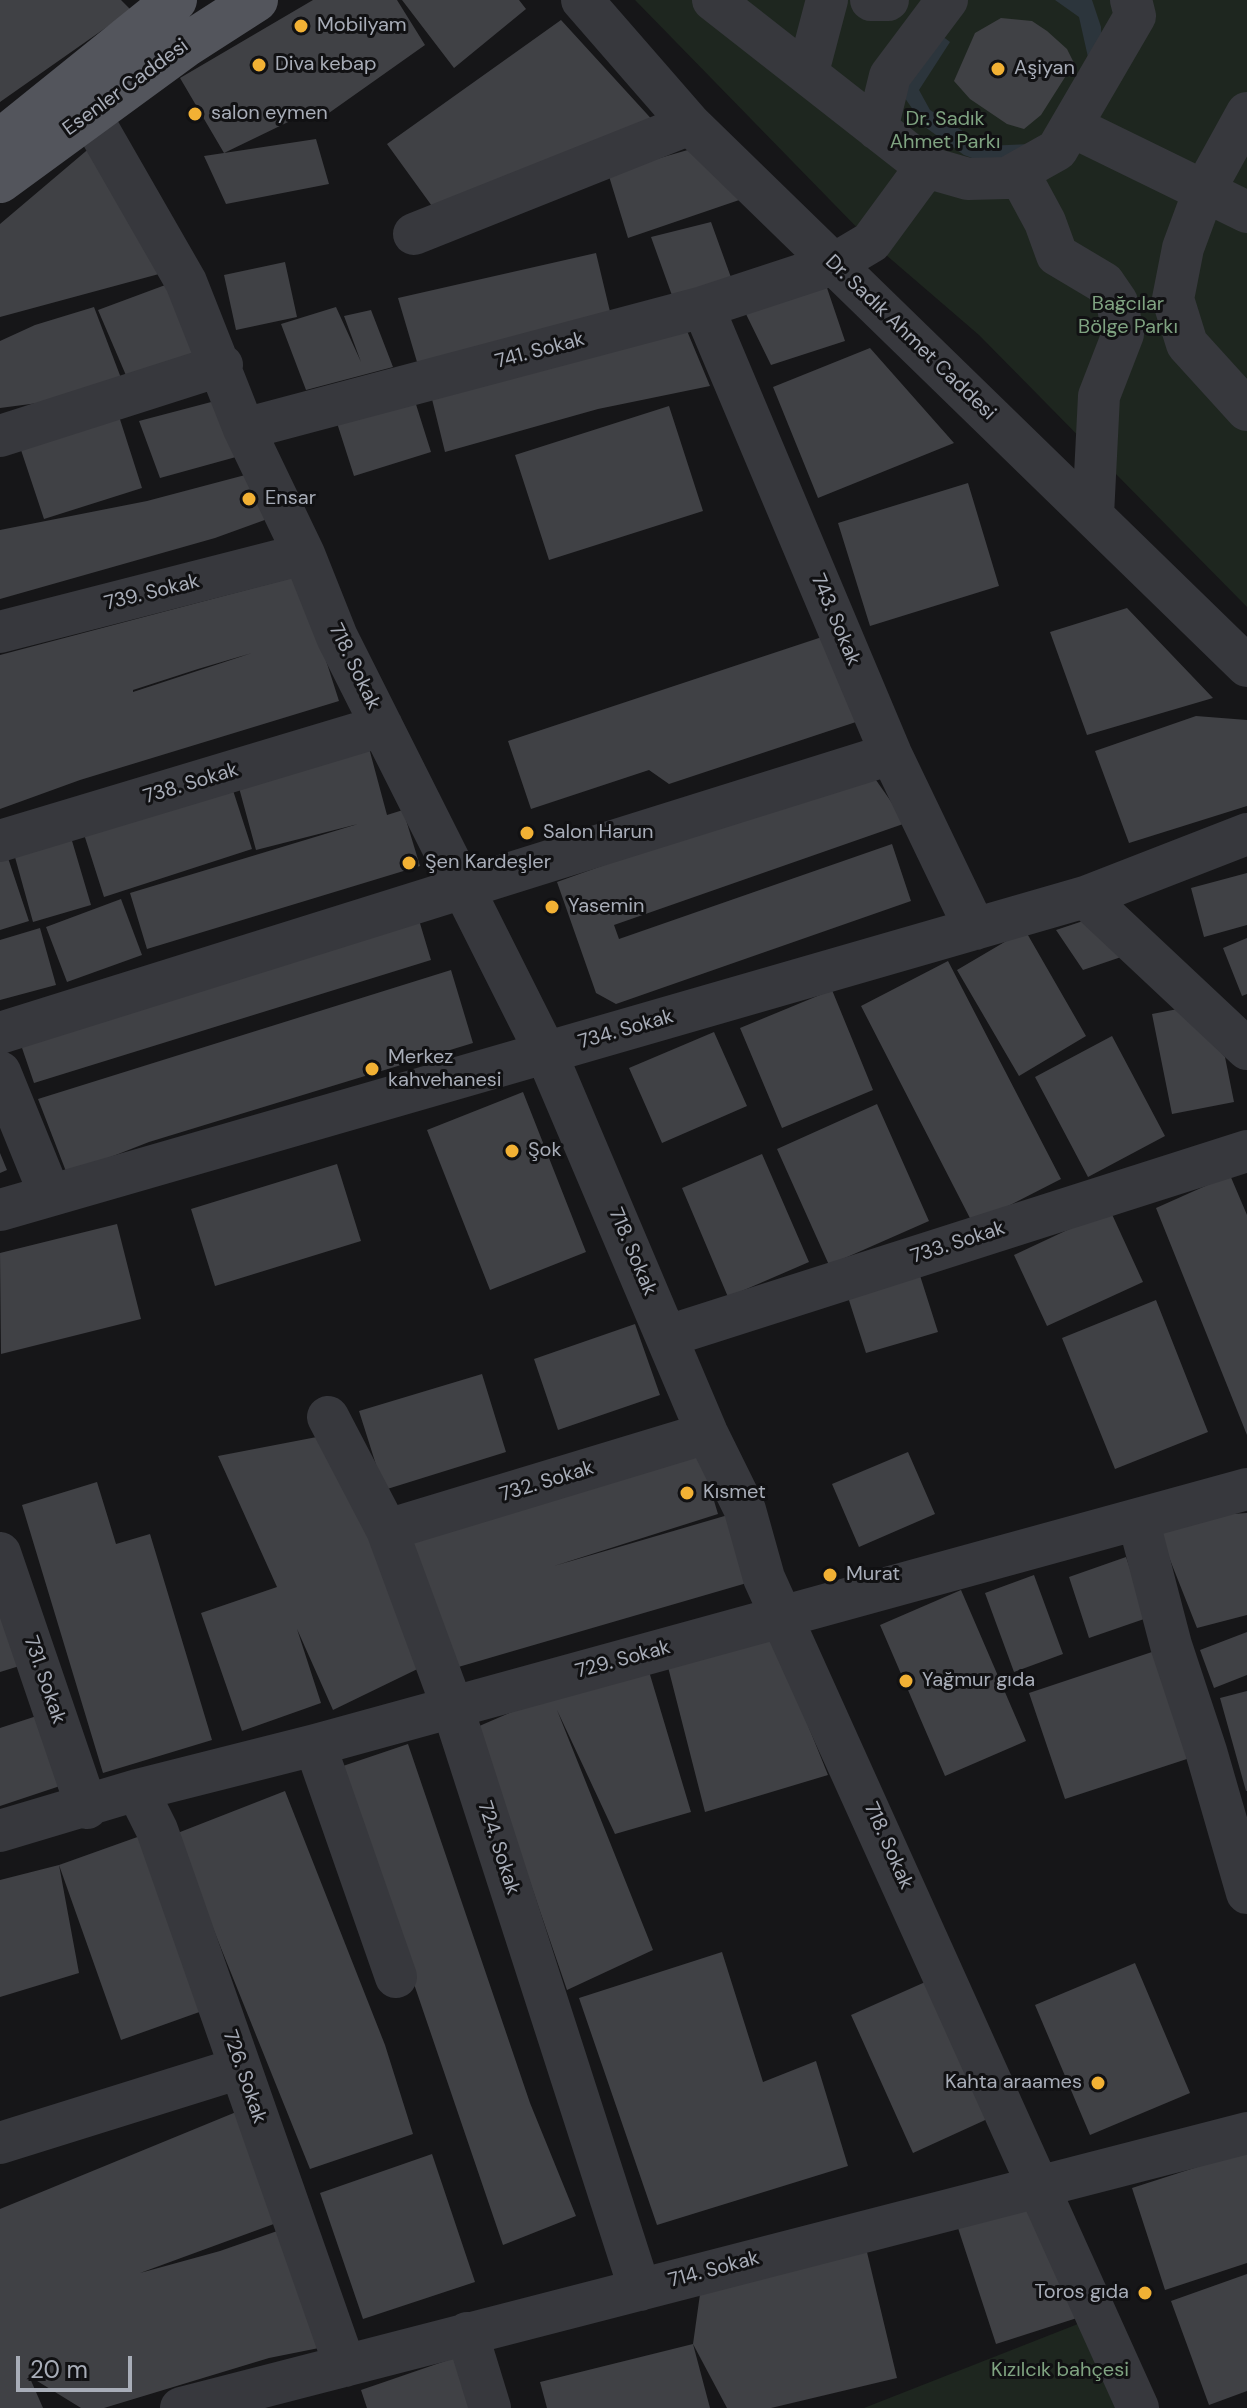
<!DOCTYPE html>
<meta charset="utf-8">
<style>
body{margin:0}
#map{position:relative;width:1247px;height:2408px;overflow:hidden;background:#161618;font-family:"DM Sans",sans-serif}
canvas{display:block}
.scale{position:absolute;left:16px;top:2356px;width:116px;height:36px;box-sizing:border-box;border:4px solid #a8adb8;border-top:0;padding-left:10px;font-size:24px;line-height:28px;white-space:nowrap;color:#a8adb8;-webkit-text-stroke:6px #111113;paint-order:stroke}
</style>
<div id="map">
<canvas width="1247" height="2408"></canvas>
<div class="scale">20 m</div>
</div>
<script>
const ctx = document.querySelector('canvas').getContext('2d');
ctx.lineJoin = 'round';
function fillPath(path, color) { ctx.fillStyle = color; ctx.fill(path, 'evenodd'); }
const shape = rows => new Path2D(rows.map(r => 'M' + r).join(''));
function trace(path, color, width, dash) { ctx.strokeStyle = color; ctx.lineWidth = width; ctx.lineCap = dash ? 'butt' : 'round'; ctx.setLineDash(dash || []); ctx.stroke(path); }
function drawText(font, color, halo, rows, align = 'center') {
  ctx.font = font + ' "DM Sans",sans-serif'; ctx.lineWidth = 6; ctx.setLineDash([]); ctx.textBaseline = 'middle'; ctx.strokeStyle = halo; ctx.fillStyle = color; for (const [text, x, y, turn = 0] of rows) {
    ctx.save(); ctx.translate(x, y); ctx.rotate((+turn || 0) * Math.PI / 180); ctx.textAlign = isNaN(turn) ? turn : align; if (halo) ctx.strokeText(text, 0, 0); ctx.fillText(text, 0, 0); ctx.restore();
  }
}
fillPath(shape([
 [635,0,1247,0,1247,607,979,335,871,242],
 [1083,2322,1117,2408,864,2408]
]), '#1e261f');
fillPath(shape([
 [1055,0,1092,0,1101,27,1102,54,1092,75,1079,17],
 [937,32,950,42,919,90,930,110,986,146,1030,144,1050,148,985,163,964,155,925,127,900,91]
]), '#2c353c');
fillPath(shape([
 [0,0,121,0,131,10,0,102],
 [313,0,397,0,425,45,319,120,315,109,224,153,316,139,329,184,226,204,204,156,224,153,180,78],
 [402,0,519,0,526,9,454,68],
 [1001,18,1032,21,1047,31,1067,49,1074,63,1041,115,1024,129,1007,124,970,99,954,81,975,33],
 [561,20,657,125,437,213,387,144],
 [92,146,159,274,0,317,0,224],
 [698,147,748,197,628,238,608,173],
 [711,222,733,283,674,301,651,237],
 [596,253,612,320,417,362,398,298],
 [285,262,297,317,236,330,224,275],
 [825,282,845,341,771,365,743,308],
 [168,284,201,355,128,380,98,310],
 [94,307,121,378,61,400,0,408,0,341,35,325],
 [336,307,361,362,344,316,371,310,393,367,306,390,281,324],
 [685,326,710,386,598,409,445,452,430,391],
 [870,348,954,443,818,498,773,387],
 [414,398,431,452,354,476,337,423],
 [215,401,236,457,160,478,139,421],
 [669,406,703,511,549,560,515,455],
 [117,410,142,488,44,519,18,441],
 [264,470,284,513,215,538,0,599,0,530,147,501],
 [968,483,999,586,870,626,838,523],
 [299,576,339,701,80,780,0,809,0,655],
 [252,653,133,692,133,690,198,669],
 [1127,608,1213,698,1087,735,1050,632],
 [831,634,859,721,669,784,649,770,531,809,508,741],
 [1196,716,1247,720,1247,806,1129,843,1095,751],
 [369,748,387,815,403,810,420,866,147,949,130,893,358,824,256,850,238,784],
 [869,770,906,823,614,925,619,939,892,844,911,901,616,1004,596,993,557,882],
 [230,781,252,849,104,897,82,828],
 [70,834,91,905,33,922,13,850],
 [6,852,29,921,0,930,0,854],
 [1247,873,1247,925,1204,937,1191,888],
 [121,899,142,955,67,982,46,927],
 [1092,918,1127,955,1083,970,1056,930],
 [419,920,431,960,34,1083,21,1045],
 [40,928,56,985,0,1000,0,940],
 [1025,930,1086,1036,1019,1076,957,970],
 [1247,938,1247,994,1242,996,1223,948],
 [948,961,1061,1179,973,1224,861,1006],
 [451,970,473,1043,149,1142,67,1174,38,1099],
 [832,990,873,1090,782,1128,740,1028],
 [1183,1008,1225,1057,1234,1102,1172,1114,1152,1014],
 [714,1032,747,1106,662,1143,629,1068],
 [1112,1036,1165,1136,1088,1177,1035,1077],
 [523,1092,586,1252,490,1290,427,1130],
 [877,1104,929,1221,829,1265,777,1149],
 [0,1153,7,1170,0,1173],
 [762,1154,809,1262,728,1297,682,1188],
 [337,1164,361,1241,215,1286,191,1209],
 [1230,1175,1247,1215,1247,1435,1156,1208],
 [1110,1210,1143,1282,1047,1326,1014,1255],
 [117,1224,141,1319,1,1354,0,1253],
 [916,1263,938,1332,866,1353,846,1291],
 [1156,1300,1208,1432,1115,1469,1062,1338],
 [635,1324,660,1395,558,1430,534,1359],
 [482,1374,506,1452,384,1490,359,1411],
 [322,1436,408,1539,699,1451,718,1514,554,1566,745,1510,764,1578,448,1670,434,1661,333,1710,297,1629,321,1703,242,1731,201,1613,277,1587,218,1456],
 [908,1452,935,1514,859,1547,832,1484],
 [97,1482,116,1544,150,1534,212,1740,103,1773,22,1505],
 [1247,1513,1247,1615,1197,1628,1159,1532,1217,1515],
 [1126,1557,1147,1618,1089,1638,1069,1577],
 [1034,1575,1063,1654,1014,1672,985,1593],
 [0,1584,26,1664,0,1672],
 [961,1590,1026,1741,945,1776,880,1625],
 [1247,1632,1247,1675,1214,1688,1200,1650],
 [772,1636,828,1775,705,1812,668,1667],
 [1158,1650,1193,1757,1065,1799,1029,1693],
 [648,1668,691,1812,615,1834,557,1710,653,1950,567,1990,477,1727,551,1695],
 [1247,1691,1247,1791,1246,1791,1220,1698],
 [55,1710,78,1780,0,1806,0,1728],
 [408,1744,530,2103,576,2216,503,2245,340,1767],
 [285,1791,385,2045,413,2134,310,2169,175,1834],
 [157,1830,219,2005,121,2040,59,1865,79,1973,0,1997,0,1880,59,1865],
 [722,1952,763,2082,816,2061,848,2166,657,2225,579,1998],
 [1135,1963,1190,2093,1090,2135,1035,2005],
 [932,1979,994,2116,913,2153,851,2015],
 [241,2110,282,2221,140,2273,220,2251,283,2229,329,2346,269,2358,104,2408,81,2408,29,2376,43,2408,0,2408,0,2209],
 [1247,2151,1247,2263,1165,2290,1132,2188],
 [432,2154,475,2282,363,2319,320,2193],
 [1038,2198,1077,2318,996,2344,957,2225],
 [866,2248,897,2378,771,2408,727,2408,693,2344,710,2408,547,2408,540,2382,693,2344,701,2287],
 [1247,2274,1247,2391,1209,2405,1171,2301],
 [457,2357,475,2408,367,2408,361,2390]
]), '#404145');
trace(shape([
 [582,0,690,124,1247,666],
 [713,0,926,167,968,179,1007,178,1057,150,1135,16,1131,0],
 [871,0,888,0],
 [808,72,827,0],
 [89,113,186,282,244,429,304,554,337,637,546,1053,707,1433,745,1510,764,1578,1138,2408],
 [1247,113,1204,191,1183,248,1173,299,1187,344,1247,410],
 [1071,126,1247,212],
 [877,129,890,76,947,0],
 [1018,172,1045,222,1057,255,1104,283,1117,302,1123,334,1099,396,1093,515],
 [414,234,690,124],
 [703,307,891,754,975,929],
 [244,429,703,307,834,264,871,242,926,167],
 [0,436,222,365],
 [0,632,304,554],
 [0,841,382,726],
 [1085,897,1247,1049],
 [0,1033,891,754],
 [0,1072,50,1195],
 [0,1210,1085,897,1247,834],
 [668,1336,1247,1151],
 [328,1417,387,1530,452,1706,640,2290],
 [1138,1519,1171,1645,1206,1751,1247,1893],
 [387,1530,707,1433],
 [0,1553,87,1808],
 [315,1745,396,1977],
 [137,1790,157,1830,345,2366],
 [0,1831,137,1790,315,1745,1247,1489],
 [0,2143,240,2068],
 [467,2333,490,2408],
 [181,2408,1247,2133]
]), '#37383d', 42);
trace(shape([
 [0,141,175,0],
 [0,181,186,45,256,0]
]), '#53555c', 44);
for (const [x, y, r, color] of [
 [301,26,8,"#f2b134"],
 [259,65,8,"#f2b134"],
 [998,69,8,"#f2b134"],
 [195,114,8,"#f2b134"],
 [249,499,8,"#f2b134"],
 [527,833,8,"#f2b134"],
 [409,863,8,"#f2b134"],
 [552,907,8,"#f2b134"],
 [372,1069,8,"#f2b134"],
 [512,1151,8,"#f2b134"],
 [687,1493,8,"#f2b134"],
 [830,1575,8,"#f2b134"],
 [906,1681,8,"#f2b134"],
 [1098,2083,8,"#f2b134"],
 [1145,2293,8,"#f2b134"]
]) { const dot = new Path2D(); dot.arc(x, y, r, 0, 2 * Math.PI); ctx.fillStyle = color; ctx.fill(dot); trace(dot, '#111113', 3); }
drawText('20px', '#a8adb8', '#111113', [
 ["Mobilyam",317,26],
 ["Diva kebap",275,65],
 ["Aşiyan",1014,69],
 ["salon eymen",211,114],
 ["Ensar",265,499],
 ["Salon Harun",543,833],
 ["Şen Kardeşler",425,863],
 ["Yasemin",568,907],
 ["Merkez",388,1058],
 ["kahvehanesi",388,1081],
 ["Şok",528,1151],
 ["Kısmet",703,1493],
 ["Murat",846,1575],
 ["Yağmur gıda",922,1681],
 ["Kahta araames",1082,2083,"right"],
 ["Toros gıda",1129,2293,"right"]
], 'left');
drawText('20px', '#a8adb8', '#111113', [
 ["Esenler Caddesi",126,88,-36],
 ["Dr. Sadık Ahmet Caddesi",910,338,44],
 ["741. Sokak",540,351,-15],
 ["739. Sokak",152,593,-14],
 ["743. Sokak",835,620,67],
 ["718. Sokak",354,667,64],
 ["738. Sokak",191,784,-17],
 ["734. Sokak",626,1030,-16],
 ["733. Sokak",958,1243,-18],
 ["718. Sokak",632,1252,67],
 ["732. Sokak",547,1482,-17],
 ["729. Sokak",623,1660,-15],
 ["731. Sokak",44,1680,71],
 ["718. Sokak",888,1846,66],
 ["724. Sokak",498,1848,72],
 ["726. Sokak",244,2077,71],
 ["714. Sokak",714,2270,-15]
]);
drawText('20px', '#7fa381', '#111113', [
 ["Dr. Sadık",945,120],
 ["Ahmet Parkı",945,143],
 ["Bağcılar",1128,305],
 ["Bölge Parkı",1128,328],
 ["Kızılcık bahçesi",1060,2371]
]);
</script>
